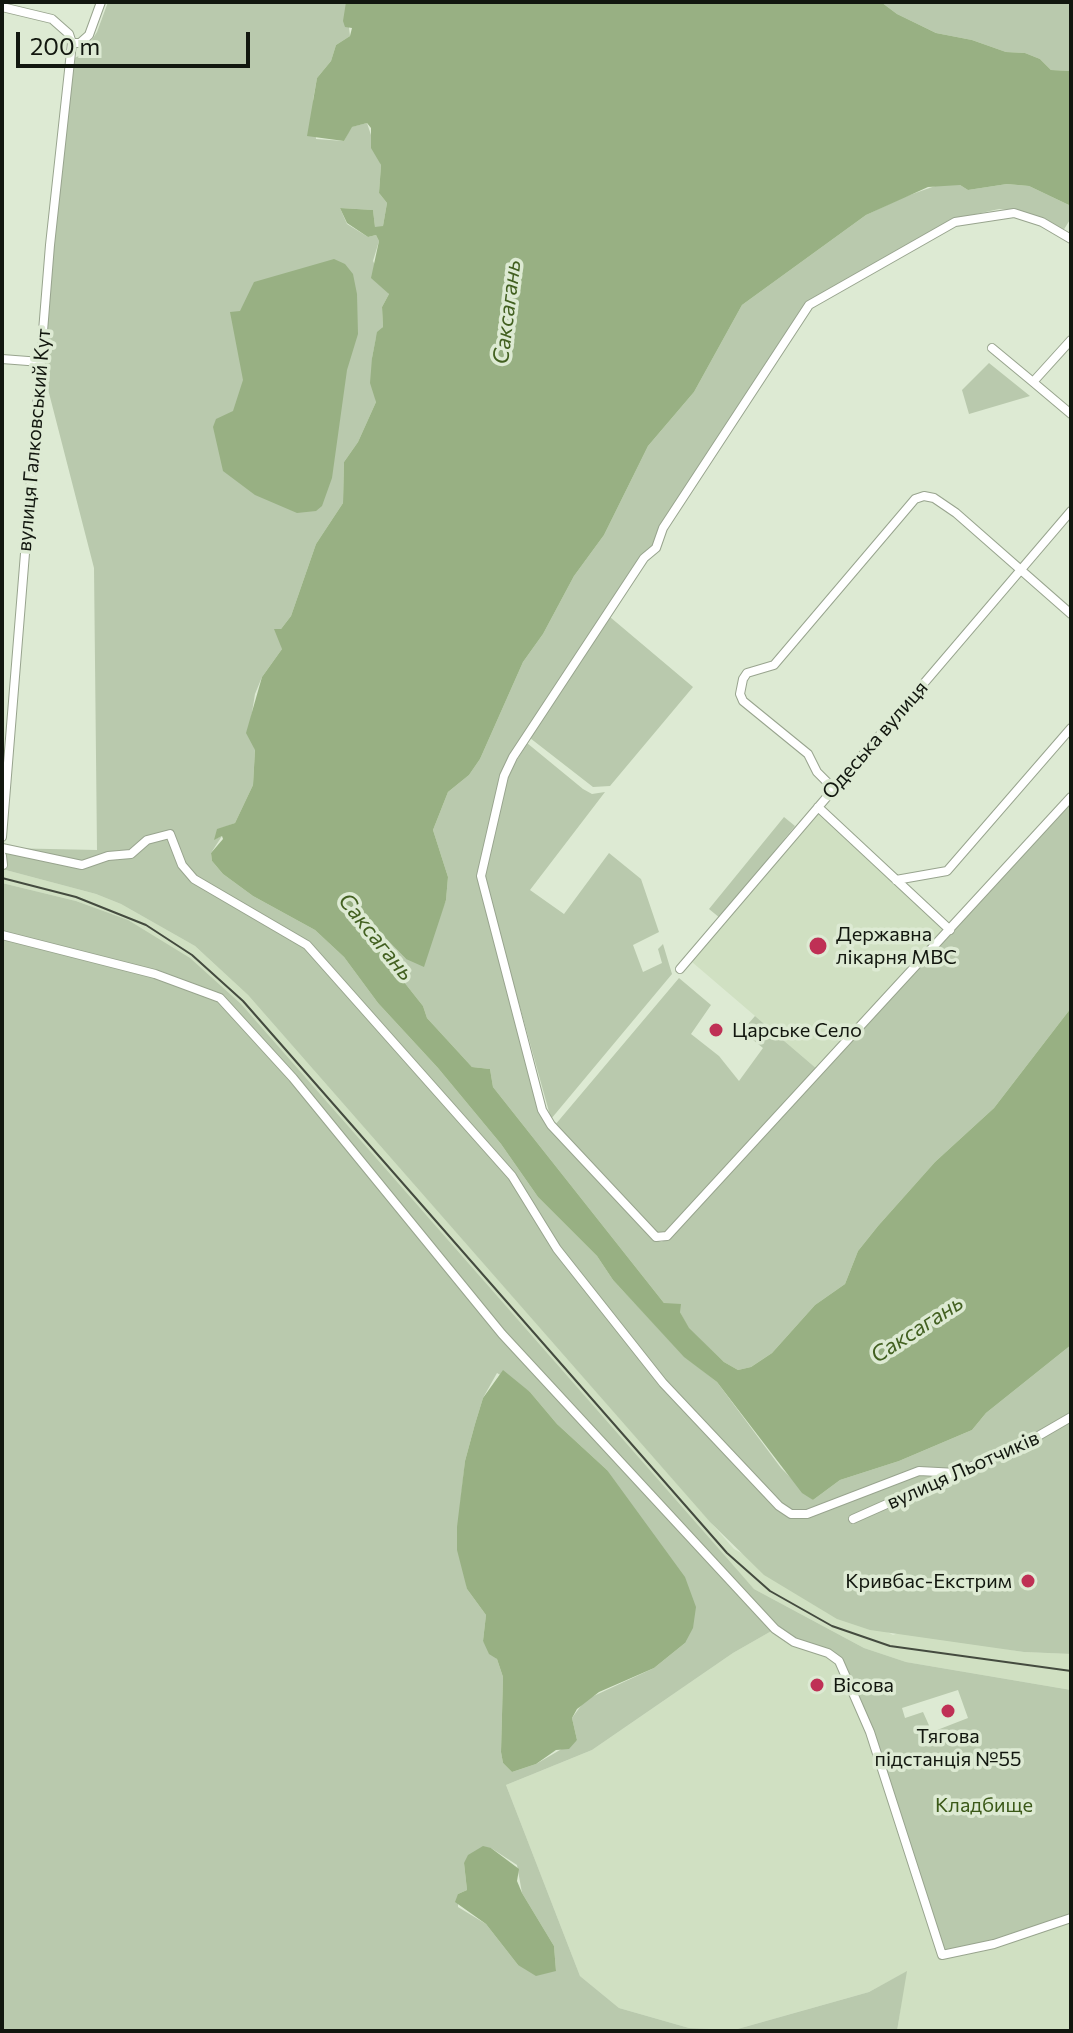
<!DOCTYPE html>
<meta charset="utf-8">
<style>
body{margin:0}
#map{position:relative;width:1073px;height:2033px;overflow:hidden;background:#ddead3;font-family:Commissioner,sans-serif}
canvas{display:block}
.frame{position:absolute;inset:0;border:4px solid #12170f;pointer-events:none}
.scale{position:absolute;left:16px;top:32px;width:234px;height:36px;box-sizing:border-box;border:4px solid #12170f;border-top:0;padding-left:10px;font-size:24px;line-height:28px;white-space:nowrap;color:#12170f;-webkit-text-stroke:6px #ddead3;paint-order:stroke}
</style>
<div id="map">
<canvas width="1073" height="2033"></canvas>
<div class="frame"></div>
<div class="scale">200 m</div>
</div>
<script>
const ctx = document.querySelector('canvas').getContext('2d');
ctx.lineJoin = 'round';
function fillPath(path, color) { ctx.fillStyle = color; ctx.fill(path, 'evenodd'); }
const shape = rows => new Path2D(rows.map(r => 'M' + r).join(''));
function trace(path, color, width, dash) { ctx.strokeStyle = color; ctx.lineWidth = width; ctx.lineCap = dash ? 'butt' : 'round'; ctx.setLineDash(dash || []); ctx.stroke(path); }
function drawText(font, color, halo, rows, align = 'center') {
  ctx.font = font + ' Commissioner,sans-serif'; ctx.lineWidth = 7; ctx.setLineDash([]); ctx.textBaseline = 'middle'; ctx.strokeStyle = halo; ctx.fillStyle = color; for (const [text, x, y, turn = 0] of rows) {
    ctx.save(); ctx.translate(x, y); ctx.rotate((+turn || 0) * Math.PI / 180); ctx.textAlign = isNaN(turn) ? turn : align; if (halo) ctx.strokeText(text, 0, 0); ctx.fillText(text, 0, 0); ctx.restore();
  }
}
fillPath(shape([
 [818,814,945,931,817,1069,692,962],
 [2,869,96,894,121,904,195,946,248,995,734,1549,893,1635,901,1632,1024,1652,1071,1654,1071,1690,906,1662,864,1648,754,1589,127,920,76,901,2,883],
 [775,1629,828,1653,1071,1918,1071,2031,897,2031,906,1972,869,1992,734,2030,689,2028,619,2008,580,1976,506,1785,592,1750,733,1653]
]), '#d0e0c2');
fillPath(shape([
 [108,2,346,2,350,36,336,45,331,61,317,78,313,100,316,139,344,141,351,127,367,123,381,165,379,193,387,203,383,226,378,229,375,227,373,210,340,208,347,224,368,237,376,235,379,241,373,261,389,294,382,307,383,327,376,338,372,358,376,402,358,442,344,462,343,503,316,544,291,616,281,629,282,649,262,677,255,694,249,731,255,749,253,785,235,823,222,828,215,839,222,836,211,853,212,861,223,874,253,896,315,930,344,957,378,1003,438,1068,501,1144,538,1197,597,1256,613,1280,684,1356,717,1382,781,1468,813,1500,840,1480,899,1461,972,1430,986,1413,1071,1345,1071,1654,1024,1652,870,1630,837,1619,764,1575,710,1522,248,995,195,946,121,904,96,894,2,869,2,848,97,850,94,568,41,362,70,60,83,54,97,32],
 [881,2,1071,2,1071,71,1051,70,1040,59,1025,53,1006,52,972,40,936,33,897,14],
 [1007,184,1029,186,1071,206,1071,218,1063,231,1015,210,999,209,954,219,807,302,660,526,653,546,511,756,478,876,540,1111,655,1240,661,1242,669,1239,1071,802,1071,1008,994,1108,935,1162,878,1226,858,1251,845,1284,815,1305,772,1353,751,1367,738,1370,724,1362,688,1328,680,1312,664,1303,493,1087,490,1069,472,1067,427,1018,423,1006,355,920,360,912,406,959,435,927,446,900,448,877,433,830,448,792,469,775,480,759,523,662,543,634,574,576,604,535,648,446,694,392,742,305,866,215,904,197,938,185,960,185,968,190],
 [989,363,1030,396,969,414,962,390],
 [610,617,693,687,610,786,593,787,530,738],
 [527,743,583,789,592,794,605,792,530,890,564,914,609,853,641,879,659,932,633,945,643,972,662,963,658,949,663,944,672,974,551,1119,484,877,507,777],
 [784,817,795,826,720,918,709,909],
 [2,883,76,901,128,920,190,958,241,1004,754,1589,864,1648,906,1662,1071,1690,1071,1918,942,1955,870,1732,839,1662,775,1629,733,1653,592,1750,506,1785,580,1976,619,2008,689,2028,734,2030,869,1992,907,1971,897,2031,2,2031],
 [497,1373,530,1392,557,1424,607,1470,685,1643,654,1668,585,1700,572,1718,577,1740,536,1764,512,1772,503,1763,501,1752,503,1677,497,1659,483,1641,486,1615,467,1589,460,1508,465,1461,475,1424,483,1398],
 [958,1690,968,1718,932,1732,923,1712,905,1718,902,1708],
 [491,1848,517,1865,522,1893,554,1946,556,1971,518,1965,486,1924,458,1907,458,1894,467,1890,464,1863],
 [679,978,711,1005,691,1034,719,1056,739,1081,763,1048,742,1031,755,1016,817,1069,666,1234,656,1235,555,1125]
]), '#b9c9ad');
fillPath(shape([
 [346,2,881,2,897,14,936,33,972,40,1006,52,1025,53,1040,59,1051,70,1071,71,1071,206,1029,186,1007,184,968,190,960,185,928,187,866,215,742,305,694,392,648,446,604,535,574,576,543,634,523,662,480,759,469,775,448,792,433,830,448,877,446,900,424,967,406,959,360,912,355,920,423,1006,427,1018,472,1067,490,1069,493,1087,664,1303,681,1304,680,1312,689,1328,724,1362,738,1370,751,1367,772,1353,815,1305,845,1284,858,1251,878,1226,935,1162,994,1108,1071,1008,1071,1345,986,1413,972,1430,899,1461,840,1480,813,1500,802,1493,717,1382,684,1357,613,1280,597,1256,538,1197,501,1144,438,1068,378,1003,344,957,315,930,253,896,223,874,212,861,211,853,223,839,222,836,214,840,217,829,235,823,253,785,255,750,246,733,262,677,282,649,274,629,281,629,291,616,316,544,343,503,344,462,358,442,376,402,370,383,372,358,377,332,383,327,382,307,389,294,371,278,379,241,376,235,368,237,347,223,340,208,373,210,375,227,383,226,387,203,379,193,381,165,371,148,371,128,367,123,352,127,344,141,307,136,317,78,331,61,336,45,350,36,352,28,345,27,343,21],
 [334,259,345,264,353,274,357,294,358,334,347,370,332,478,322,506,316,511,297,513,255,495,223,471,213,427,216,419,233,411,243,380,230,312,240,311,254,282],
 [503,1370,530,1392,557,1424,607,1470,685,1577,696,1607,693,1628,685,1643,654,1668,599,1692,577,1709,572,1718,577,1740,569,1749,556,1750,536,1764,512,1772,503,1763,501,1752,503,1677,497,1659,489,1654,483,1641,486,1615,467,1589,457,1550,457,1527,465,1461,475,1424,483,1398],
 [483,1846,491,1848,519,1869,517,1881,522,1893,554,1946,556,1971,536,1976,518,1965,486,1924,455,1902,458,1894,467,1890,464,1863,468,1855]
]), '#98b083');
const street = shape([
 [2,7,52,19,69,34,72,43,50,245,2,837],
 [72,43,80,43,89,35,101,2],
 [1071,239,1042,222,1014,213,955,222,809,305,663,528,656,548,644,558,513,757,504,776,481,876,542,1110,551,1125,656,1237,667,1236,1071,797],
 [992,348,1033,382,1071,340],
 [2,359,41,362],
 [1033,382,1071,414],
 [834,789,817,772,808,754,743,701,740,694,743,679,747,673,774,665,915,499,924,496,934,498,956,513,1071,614],
 [818,807,950,930],
 [2,848,82,865,108,856,131,854,147,840,170,834,182,865,194,879,307,945,512,1176,557,1249,663,1383,779,1506,791,1514,807,1514,919,1471,957,1473],
 [2,856,3,865],
 [896,880,947,871,1071,728],
 [2,935,155,974,220,998,293,1078,502,1334,775,1629,794,1642,828,1653,839,1661,870,1732,942,1955,994,1944,1071,1918],
 [680,969,1071,511],
 [853,1519,1033,1439,1071,1417]
]);
trace(street, '#98a48e', 10);
trace(street, '#fff', 8);
trace(shape([
 [2,878,76,897,146,925,192,955,243,1001,727,1553,770,1591,832,1626,890,1646,1071,1671]
]), '#444b3f', 2);
for (const [x, y, r, color] of [
 [818,946,10,"#bf3055"],
 [716,1030,8,"#bf3055"],
 [1028,1581,8,"#bf3055"],
 [817,1685,8,"#bf3055"],
 [948,1711,8,"#bf3055"]
]) { const dot = new Path2D(); dot.arc(x, y, r, 0, 2 * Math.PI); ctx.fillStyle = color; ctx.fill(dot); trace(dot, '#ddead3', 3); }
drawText('20px', '#12170f', '#ddead3', [
 ["вулиця Галковський Кут",34,440,-85],
 ["Одеська вулиця",875,740,-49],
 ["вулиця Льотчиків",963,1470,-24]
]);
drawText('20px', '#12170f', '#ddead3', [
 ["Державна",836,934],
 ["лікарня МВС",836,957],
 ["Царське Село",732,1030],
 ["Кривбас-Екстрим",1012,1581,"right"],
 ["Вісова",833,1685],
 ["Тягова",948,1736,"center"],
 ["підстанція №55",948,1759,"center"]
], 'left');
drawText('20px', '#3b5918', '#ddead3', [
 ["Кладбище",984,1805]
]);
drawText('italic 22px', '#426020', '#ddead3', [
 ["Саксагань",507,312,-83],
 ["Саксагань",376,937,51],
 ["Саксагань",917,1329,-33]
]);
</script>
